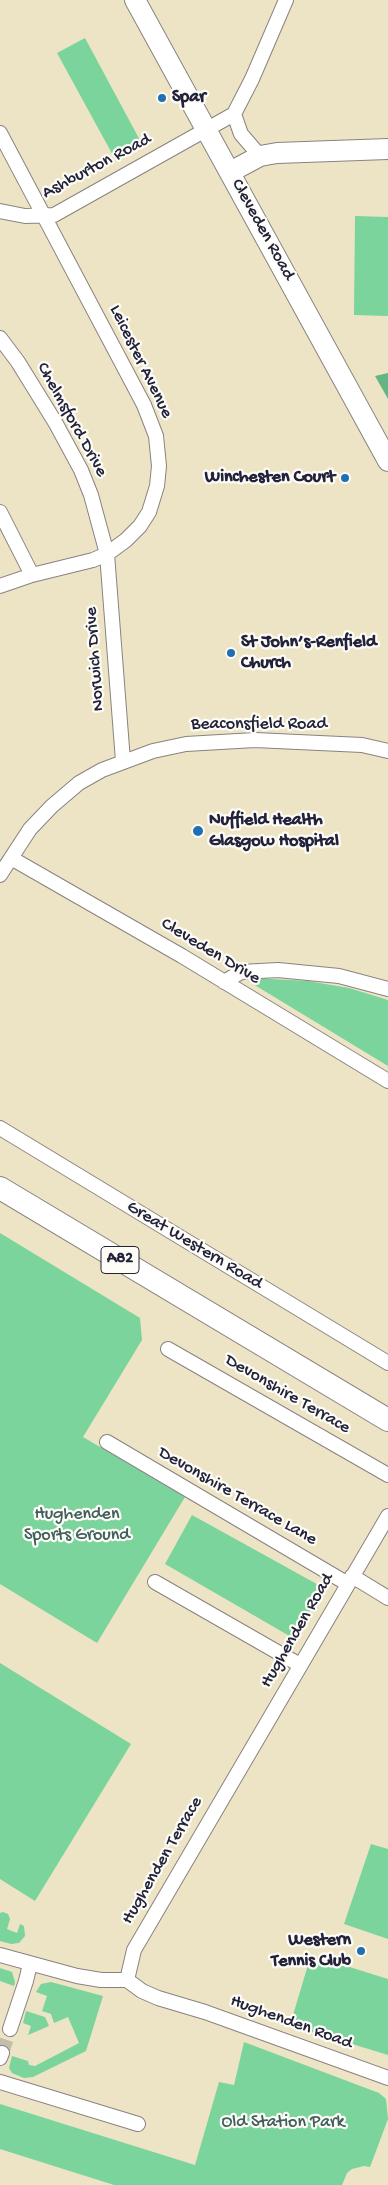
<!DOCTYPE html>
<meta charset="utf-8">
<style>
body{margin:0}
canvas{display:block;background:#ede4c5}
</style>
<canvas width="388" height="2185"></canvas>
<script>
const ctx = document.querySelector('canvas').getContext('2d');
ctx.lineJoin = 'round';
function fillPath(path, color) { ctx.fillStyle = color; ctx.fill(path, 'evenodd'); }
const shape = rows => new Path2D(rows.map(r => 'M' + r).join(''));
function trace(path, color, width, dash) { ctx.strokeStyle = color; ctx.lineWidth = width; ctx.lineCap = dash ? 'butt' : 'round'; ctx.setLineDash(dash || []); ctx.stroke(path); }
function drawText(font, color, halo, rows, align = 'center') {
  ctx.font = font + ' "Gochi Hand",sans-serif'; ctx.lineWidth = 4.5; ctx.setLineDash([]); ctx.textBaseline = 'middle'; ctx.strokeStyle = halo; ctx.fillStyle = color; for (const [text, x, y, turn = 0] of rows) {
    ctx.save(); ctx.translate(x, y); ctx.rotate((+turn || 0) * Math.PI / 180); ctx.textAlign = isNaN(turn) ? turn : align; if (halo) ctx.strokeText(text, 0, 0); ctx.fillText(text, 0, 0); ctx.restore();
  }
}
fillPath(shape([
 [85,38,142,144,115,159,57,53],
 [355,216,388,217,388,316,354,315],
 [253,978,308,981,349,988,388,1000,388,1066,248,981],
 [0,1233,140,1318,142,1340,83,1437,185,1497,97,1643,0,1584],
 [192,1515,324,1588,293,1638,165,1564],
 [0,1663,131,1744,35,1901,0,1879],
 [371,1844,388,1849,388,1939,344,1924],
 [3,1912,8,1914,10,1919,7,1929,17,1933,20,1924,24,1926,25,1936,19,1943,11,1944,0,1941,0,1913],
 [311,1955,388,1979,388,2055,290,2025],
 [0,1968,12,1972,15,1982,14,1986,0,1981],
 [51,1982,103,1996,86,2051,33,2077,24,2078,12,2073,9,2068,12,2056,28,2061,29,2065,35,2066,79,2043,68,2017,54,2023,51,2014,42,2011,47,1996,36,1992,41,1984],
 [26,2011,45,2017,49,2026,28,2035,31,2026,23,2023],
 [244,2042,379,2093,386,2099,388,2119,370,2167,364,2166,352,2169,347,2173,342,2185,114,2185,0,2149,0,2104,195,2165,219,2082,234,2085]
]), '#7ad49b');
fillPath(shape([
 [388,373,388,399,375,376]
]), '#63b683');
trace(shape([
 [2,2053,10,2029]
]), '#c4bda9', 14, [14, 7]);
const street = shape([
 [234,114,241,134,260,156],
 [0,133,144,405,156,436,159,466,157,486,149,512,140,526,126,540,107,554,93,560,32,575,0,586],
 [0,211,25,216,54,215,234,114,252,79,286,0],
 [0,338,18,362,55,422,81,470,91,495,107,554,123,761],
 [0,512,32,575],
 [11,858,182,956,388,1081],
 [0,875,30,829,52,806,79,783,102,770,153,751,186,744,255,740,362,745,388,751],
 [224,982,241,972,278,970,339,976,388,989],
 [0,1128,388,1363],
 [168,1349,388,1475],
 [107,1442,348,1584],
 [352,1576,388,1598],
 [155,1582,300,1665],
 [0,1955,77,1976,101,1980,127,1980],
 [127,1980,134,1950,388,1516],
 [127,1980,142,1991,158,1998,205,2012,388,2078],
 [10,2029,26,1981,30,1964],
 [0,2058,2,2053],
 [0,2082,138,2124]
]);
const secondary = shape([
 [135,0,388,461],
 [230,172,260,156,277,153,388,149]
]);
const primary = shape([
 [0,1188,388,1420]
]);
trace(street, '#888380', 16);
trace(secondary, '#888380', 22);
trace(primary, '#888380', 24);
trace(street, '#fff', 14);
trace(secondary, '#fff', 20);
trace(primary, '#fff', 22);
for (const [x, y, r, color] of [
 [162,98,5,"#1f6fb2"],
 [345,478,5,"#1f6fb2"],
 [231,653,5,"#1f6fb2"],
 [198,831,6,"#1f6fb2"],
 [361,1951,5,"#1f6fb2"]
]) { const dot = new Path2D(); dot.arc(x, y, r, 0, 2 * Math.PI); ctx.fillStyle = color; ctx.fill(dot); trace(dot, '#fdfcf7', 2); }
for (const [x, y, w] of [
 [120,1260,38]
]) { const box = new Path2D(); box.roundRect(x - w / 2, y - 13.5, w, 27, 4); ctx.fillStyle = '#fdfcf7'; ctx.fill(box); trace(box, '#22223b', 1); }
drawText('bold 16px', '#22223b', null, [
 ["A82",120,1260]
]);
drawText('bold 18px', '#22223b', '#fdfcf7', [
 ["Spar",172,98],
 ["Winchesten Court",335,478,"right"],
 ["St John’s-Renfield",241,643],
 ["Church",241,664],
 ["Nuffield Health",209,821],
 ["Glasgow Hospital",209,842],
 ["Western",351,1941,"right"],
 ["Tennis Club",351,1962,"right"]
], 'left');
drawText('18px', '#22223b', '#fdfcf7', [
 ["Ashburton Road",97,167,-28],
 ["Cleveden Road",262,230,61],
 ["Leicester Avenue",140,362,64],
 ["Chelmsford Drive",71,420,61],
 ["Norwich Drive",96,659,-94],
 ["Beaconsfield Road",259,725],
 ["Cleveden Drive",210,952,31],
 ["Great Western Road",194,1246,31],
 ["Devonshire Terrace",287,1395,30],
 ["Devonshire Terrace Lane",237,1497,30],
 ["Hughenden Road",298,1631,-60],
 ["Hughenden Terrace",163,1861,-60],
 ["Hughenden Road",291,2023,20]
]);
drawText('18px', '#41605d', '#fdfcf7', [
 ["Hughenden",77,1515],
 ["Sports Ground",77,1536],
 ["Old Station Park",283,2123]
]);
</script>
